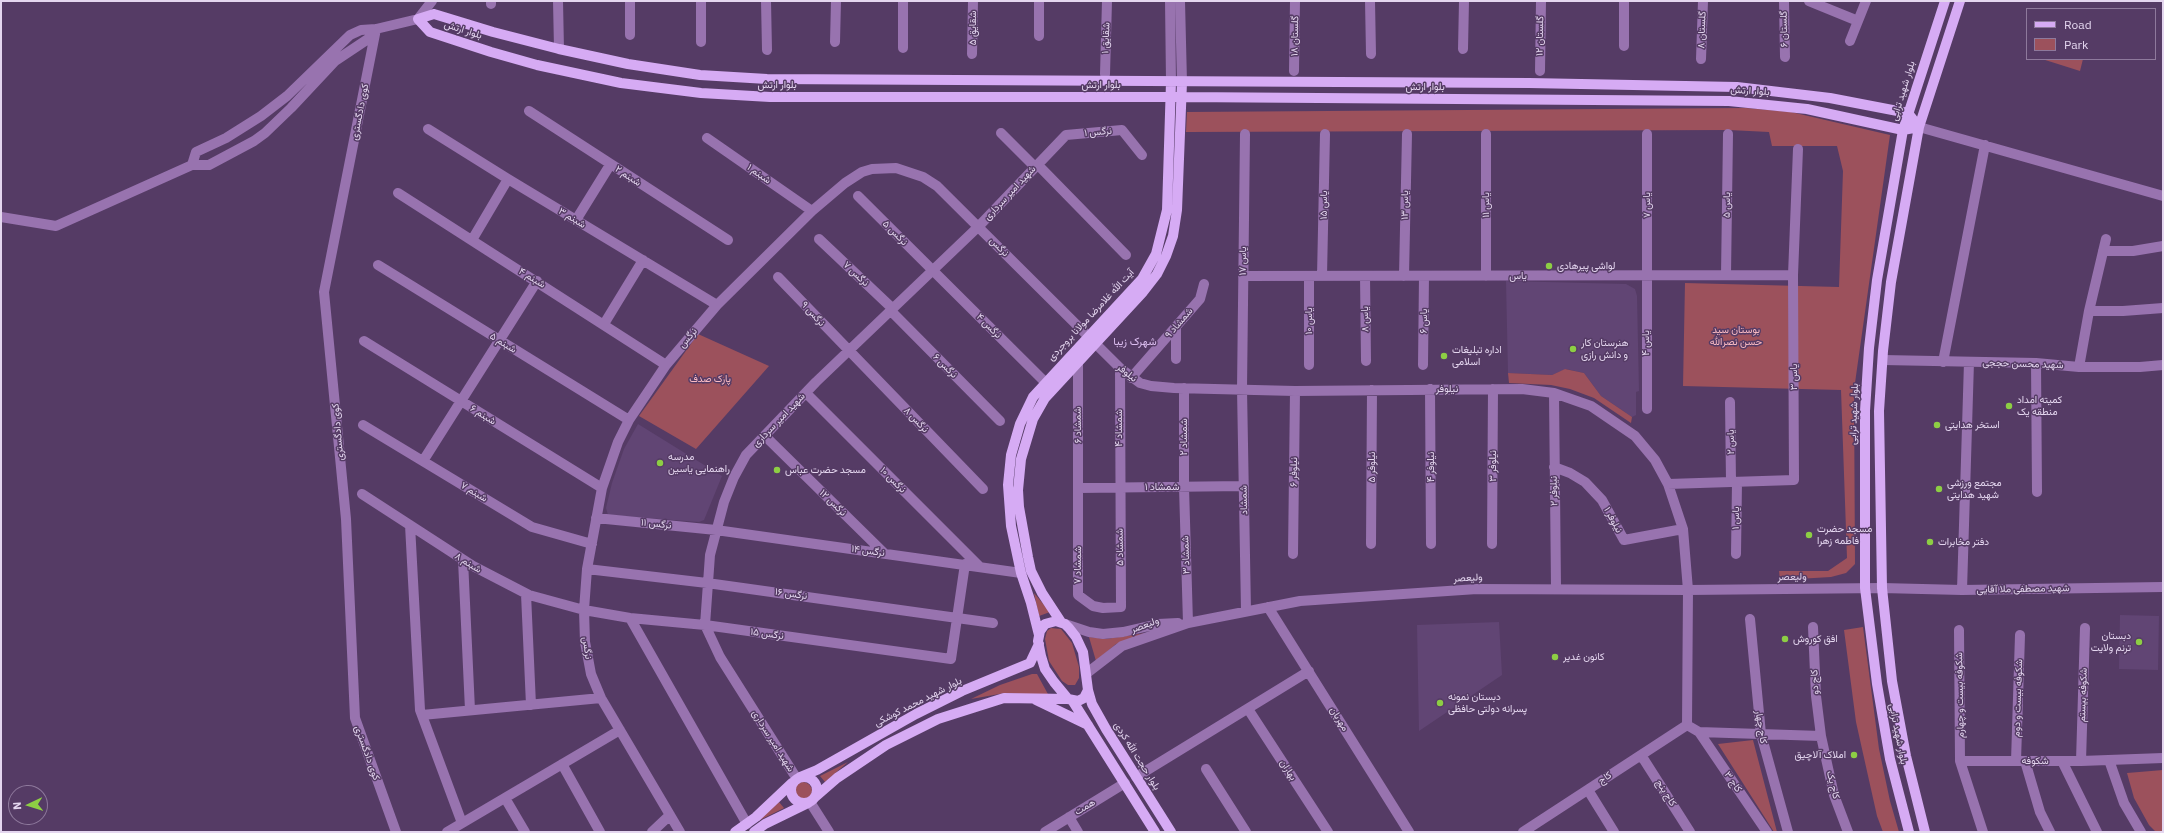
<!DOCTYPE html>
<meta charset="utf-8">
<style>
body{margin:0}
#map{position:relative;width:2164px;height:833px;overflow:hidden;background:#553b65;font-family:"IBM Plex Sans",sans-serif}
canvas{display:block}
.frame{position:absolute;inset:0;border:2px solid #e4d6ef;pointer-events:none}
.legend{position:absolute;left:2026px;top:8px;width:130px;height:52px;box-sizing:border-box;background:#553b65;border:1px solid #8e799c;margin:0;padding:5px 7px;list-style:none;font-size:12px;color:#e4d6ef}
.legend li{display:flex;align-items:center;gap:8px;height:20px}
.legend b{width:20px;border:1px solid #8e799c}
.north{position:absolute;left:8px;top:785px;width:40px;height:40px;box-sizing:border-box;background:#553b65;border:1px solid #8e799c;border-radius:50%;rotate:266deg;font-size:11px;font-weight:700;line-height:16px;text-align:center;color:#e4d6ef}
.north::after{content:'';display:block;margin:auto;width:14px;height:18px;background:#8dce44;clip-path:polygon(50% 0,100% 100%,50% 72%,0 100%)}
</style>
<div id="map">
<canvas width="2164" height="833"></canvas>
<div class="frame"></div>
<ul class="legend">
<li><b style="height:5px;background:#d6abf4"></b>Road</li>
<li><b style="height:11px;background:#9c515c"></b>Park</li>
</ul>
<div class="north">N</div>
</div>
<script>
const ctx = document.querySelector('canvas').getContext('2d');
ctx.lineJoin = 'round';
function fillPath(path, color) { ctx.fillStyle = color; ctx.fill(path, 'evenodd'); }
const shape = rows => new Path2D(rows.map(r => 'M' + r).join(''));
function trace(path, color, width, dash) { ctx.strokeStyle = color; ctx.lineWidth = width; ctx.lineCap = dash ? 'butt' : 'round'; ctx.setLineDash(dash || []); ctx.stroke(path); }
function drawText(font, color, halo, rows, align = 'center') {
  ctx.font = font + ' "IBM Plex Sans",Vazirmatn,sans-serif'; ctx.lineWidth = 3; ctx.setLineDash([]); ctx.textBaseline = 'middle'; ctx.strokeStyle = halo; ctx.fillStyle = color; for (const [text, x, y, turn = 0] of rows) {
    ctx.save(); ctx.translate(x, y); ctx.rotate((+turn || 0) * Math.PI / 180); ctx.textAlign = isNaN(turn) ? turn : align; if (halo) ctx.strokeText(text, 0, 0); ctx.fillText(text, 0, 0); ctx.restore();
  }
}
fillPath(shape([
 [1506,281,1626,284,1635,289,1637,296,1639,391,1636,392,1636,415,1632,417,1601,396,1584,373,1566,369,1552,375,1508,373],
 [638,424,722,476,704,520,699,522,608,515,606,508,612,483,624,449],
 [2120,615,2159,616,2158,670,2119,669],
 [1499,622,1502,675,1419,731,1417,625]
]), '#614574');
fillPath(shape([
 [2042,59,2083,59,2080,71],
 [1746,108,1791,112,1890,135,1854,390,1855,564,1846,573,1831,577,1780,580,1779,571,1828,571,1847,558,1841,390,1683,386,1685,283,1839,287,1843,171,1837,146,1772,146,1769,132,1729,130,1186,132,1187,112],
 [698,334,769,366,696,449,639,416],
 [1565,369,1584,373,1601,396,1632,417,1631,423,1594,398,1570,389,1551,385,1509,383,1508,373,1552,375],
 [1034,593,1050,612,1039,616],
 [1863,627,1879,749,1890,801,1899,832,1883,832,1877,816,1856,722,1844,630],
 [1051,628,1061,629,1072,643,1079,667,1079,678,1075,685,1068,685,1062,681,1049,661,1045,639,1047,631],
 [1153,632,1116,644,1096,661,1089,637,1106,639],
 [1032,674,1037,674,1049,696,1005,693,971,699,1000,685],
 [1753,740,1777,832,1774,832,1718,744],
 [848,762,825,782,820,776],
 [2163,770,2163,832,2156,832,2149,825,2134,798,2127,773],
 '794 791a9 9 0 1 1 18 0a9 9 0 1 1-18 0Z',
 [779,802,784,808,758,821]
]), '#9c515c');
trace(shape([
 [491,1,491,4],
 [558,1,559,49],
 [630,1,630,35],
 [766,1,767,50],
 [1170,1,1171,82],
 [1180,1,1182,82],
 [1370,1,1371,54],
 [1784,1,1785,57],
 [1809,1,1858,21],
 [376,29,324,292,346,519,355,718,396,832],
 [1039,36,1039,1],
 [1850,41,1866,1],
 [701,42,701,1],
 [835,42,836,1],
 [1624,46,1624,1],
 [903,48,903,1],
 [1463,49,1464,1],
 [972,54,973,1],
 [1701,59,1703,1],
 [1294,71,1295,1],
 [1540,71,1541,1],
 [1105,74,1107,1],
 [529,111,728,240],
 [1919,127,2163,196],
 [428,129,508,179,717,305],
 [1001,133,1035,167],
 [1245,134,1242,389,1246,611],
 [707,138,812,211],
 [192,165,196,152,226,138,261,116,287,96,350,35,361,30,376,29,418,19,432,1],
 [1038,165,1126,255],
 [398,193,666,365],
 [858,196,1045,382],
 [1,217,56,226,192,165,209,165,254,141,265,133,291,108,335,61,368,39,376,29],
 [576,220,610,165],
 [819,239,893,309],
 [472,240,508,179],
 [2103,251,2133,251,2163,246],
 [378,265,629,420],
 [1726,275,1728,134],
 [1243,276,1793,275],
 [1309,276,1309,365],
 [1322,276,1325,134],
 [1365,276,1366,361],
 [1404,276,1407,134],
 [1486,276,1486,134],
 [778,277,983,489],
 [891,311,1000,421],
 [2089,311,2123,311,2163,308],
 [604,324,643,260],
 [364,341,602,488],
 [1176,359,1176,327],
 [1883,360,2036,363,2079,367,2140,367,2163,365],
 [1078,362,1078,595,1093,606,1103,608,1121,607,1120,368],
 [1943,362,1985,145],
 [2036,363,2037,492],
 [1423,365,1424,276],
 [2079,367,2089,311,2106,239],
 [1131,378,1200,299,1204,284],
 [1184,388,1184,487,1188,623],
 [1430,389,1431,544],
 [806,393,980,567],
 [1554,393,1556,588],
 [1730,402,1731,482],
 [1647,409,1647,134],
 [363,425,532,527,592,544],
 [765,436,884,553],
 [423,461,537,281],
 [1554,467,1570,473,1585,482,1602,500,1624,540,1683,529],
 [1668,484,1794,480,1793,275,1798,149],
 [1079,488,1244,486],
 [362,494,473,566,529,595,584,610,630,618,705,625,951,659,965,564],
 [596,518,716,530,1021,573],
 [410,525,420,710,462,823],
 [1371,544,1372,390],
 [1492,544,1493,389],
 [1293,554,1295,391],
 [1736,554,1737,482],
 [463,560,470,710],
 [587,569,707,583,993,623],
 [1962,590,1969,362],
 [526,594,531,705],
 [1268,607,1409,832],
 [630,618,747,824],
 [1750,619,1761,734,1788,832],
 [1065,624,1089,632,1103,634,1123,632,1158,624,1178,623],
 [1813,627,1816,696,1821,736,1834,795,1848,832],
 [1959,630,1960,761,1983,832],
 [1087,673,1122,646,1188,623,1300,601,1477,589,1688,590,1882,588,1962,590,2163,587],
 [1248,709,1328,832],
 [422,715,601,698],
 [1687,725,1699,732,1821,736],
 [1699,732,1767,832],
 [1641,755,1690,832],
 [2109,760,2124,803,2141,832],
 [1960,761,2081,761,2163,758],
 [2016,761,2020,635],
 [2025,761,2040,812,2050,832],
 [2062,761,2097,832],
 [2081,761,2085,628],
 [562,764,600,832],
 [1206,769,1246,832],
 [1136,777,1309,671],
 [797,779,720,657,705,625,710,555,724,502,734,477,746,455,816,382,979,226,1066,135,1122,130,1142,155],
 [1588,790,1614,832],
 [505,798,525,832],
 [810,802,829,832],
 [1069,817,1078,832],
 [447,832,620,730],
 [652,832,670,815],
 [680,832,601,698,591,674,585,642,584,610,587,569,602,488,618,442,629,420,666,365,717,305,812,211,845,183,862,172,872,169,896,168,923,177,937,186,1120,368,1140,383,1151,386,1174,388,1295,391,1522,389,1554,393,1591,406,1635,436,1655,460,1668,484,1683,529,1688,590,1687,725,1523,832],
 [1045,832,1125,783]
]), '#9873af', 10);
trace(shape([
 [434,14,493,32,559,49,628,64,700,75,767,79,1529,83,1737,87,1830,98,1908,113,1919,127,1903,130,1807,109,1729,101,1182,97,770,97,701,93,621,83,537,65,491,52,430,32,418,19,434,14],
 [1056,621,1065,624,1069,628,1076,637,1083,652,1088,690,1084,698,1078,701,1068,699,1054,682,1045,669,1041,656,1038,641,1040,631,1045,624,1056,621],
 [1061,622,1042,593,1031,571,1028,557,1019,507,1018,490,1021,459,1033,419,1045,398,1143,292,1157,274,1166,256,1173,236,1177,210,1182,82],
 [1039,635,1031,603,1021,573,1011,526,1008,485,1011,455,1020,424,1033,397,1142,279,1156,254,1167,210,1171,82],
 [1088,690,1092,704,1106,729,1171,832],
 [1036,700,1088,725],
 [1072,700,1155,832],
 '791 790a13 13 0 1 1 26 0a13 13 0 1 1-26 0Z',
 [800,777,817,770,916,714,962,691,1030,663,1039,644],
 [814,798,837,778,886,745,938,719,1004,698,1068,699],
 [735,832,756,817,792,783],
 [754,832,765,824,808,803],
 [1909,832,1890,759,1877,684,1865,588,1865,411,1869,348,1877,280,1903,130,1945,1],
 [1925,832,1906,756,1892,681,1882,588,1879,411,1883,351,1891,282,1919,127,1960,1]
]), '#d6abf4', 10);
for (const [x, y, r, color] of [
 [1549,266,4,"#8dce44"],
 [1573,349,4,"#8dce44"],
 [1444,356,4,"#8dce44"],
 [2009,406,4,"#8dce44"],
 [1937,425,4,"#8dce44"],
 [660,463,4,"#8dce44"],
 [777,470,4,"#8dce44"],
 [1939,489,4,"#8dce44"],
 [1809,535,4,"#8dce44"],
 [1930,542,4,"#8dce44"],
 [1785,639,4,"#8dce44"],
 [2139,642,4,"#8dce44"],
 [1555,657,4,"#8dce44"],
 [1440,703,4,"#8dce44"],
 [1854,755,4,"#8dce44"]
]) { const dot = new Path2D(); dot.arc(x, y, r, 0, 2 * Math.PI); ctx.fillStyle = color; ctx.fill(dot); trace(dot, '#553b65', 1.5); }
drawText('10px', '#e4d6ef', '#553b65', [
 ["شقایق ۵",973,28,-90],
 ["گلستان ۶",1784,29,-91],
 ["بلوار ارتش",463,30,18],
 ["گلستان ۸",1702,30,-88],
 ["گلستان ۱۸",1295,36,-89],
 ["گلستان ۱۲",1540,36,-89],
 ["شقایق ۱",1106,38,-88],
 ["بلوار ارتش",777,85],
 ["بلوار ارتش",1101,85],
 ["بلوار ارتش",1425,87],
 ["بلوار ارتش",1750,91,4],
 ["بلوار شهید ترابی",1903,91,-73],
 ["کوی دادگستری",360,112,-79],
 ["نرگس ۱",1098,132,-5],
 ["شبنم ۱",759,174,35],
 ["شبنم ۲",628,176,33],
 ["شهید امیر سرداری",1010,193,-47],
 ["یاس ۱۵",1324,205,-89],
 ["یاس ۱۳",1405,205,-89],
 ["یاس ۱۱",1486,205,-90],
 ["یاس ۷",1647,205,-90],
 ["یاس ۵",1727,205,-89],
 ["شبنم ۳",572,218,31],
 ["نرگس ۵",895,233,45],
 ["نرگس",999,247,45],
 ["یاس ۱۷",1243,261,-89],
 ["نرگس ۷",856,274,43],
 ["یاس",1518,276],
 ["شبنم ۴",532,278,32],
 ["نرگس ۹",813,314,47],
 ["آیت الله غلامرضا مولانا بروجردی",1091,315,-47],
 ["یاس ۸",1365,319,-90],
 ["یاس ۱۰",1309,321,-90],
 ["یاس ۶",1424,321,-90],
 ["شمشاد ۹",1179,323,-49],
 ["نرگس ۴",989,326,45],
 ["نرگس",688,338,-50],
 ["شبنم ۵",503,343,32],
 ["یاس ۴",1646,343,-90],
 ["شهید محسن حججی",2023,364,2],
 ["نرگس ۶",945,366,45],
 ["نیلوفر",1127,373,38],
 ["یاس ۳",1794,377,-90],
 ["نیلوفر",1447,389],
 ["بلوار شهید ترابی",1854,414,-88],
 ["شبنم ۶",483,415,32],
 ["شهید امیر سرداری",779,420,-46],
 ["نرگس ۸",916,420,46],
 ["شمشاد ۶",1078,425,-91],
 ["شمشاد ۴",1119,428,-90],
 ["کوی دادگستری",338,432,-95],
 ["شمشاد ۲",1184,437,-90],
 ["یاس ۲",1731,442,-91],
 ["نیلوفر ۳",1493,466,-90],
 ["نیلوفر ۵",1372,467,-90],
 ["نیلوفر ۴",1431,467,-90],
 ["نیلوفر ۶",1294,472,-89],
 ["نرگس ۱۰",893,480,45],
 ["شمشاد ۱",1162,487],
 ["نیلوفر ۲",1554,491,-91],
 ["شبنم ۷",474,492,31],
 ["شمشاد",1244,500,-91],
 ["نرگس ۱۲",833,503,44],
 ["یاس ۱",1736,518,-89],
 ["نیلوفر ۱",1613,520,61],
 ["نرگس ۱۱",656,524,6],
 ["شمشاد ۵",1120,547,-91],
 ["نرگس ۱۴",868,551,8],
 ["شمشاد ۳",1186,555,-92],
 ["شبنم ۸",468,563,32],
 ["شمشاد ۷",1078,565,-89],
 ["ولیعصر",1792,577,-1],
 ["ولیعصر",1468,578,-3],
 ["شهید مصطفی ملا آقایی",2023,589,-1],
 ["نرگس ۱۶",791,594,8],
 ["ولیعصر",1145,625,-20],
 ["نرگس ۱۵",767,634,8],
 ["نرگس",587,648,82],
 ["کاج دو",1815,682,-93],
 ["شکوفه بیست و چهارم",1960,695,-91],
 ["شکوفه بیستم",2083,695,-88],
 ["شکوفه بیست و دوم",2018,698,-88],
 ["بلوار شهید محمد کوشکی",918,702,-27],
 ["مهربان",1339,719,58],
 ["کاج چهار",1761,727,81],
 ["بلوار شهید ترابی",1898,734,79],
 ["شهید امیر سرداری",773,741,58],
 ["کوی دادگستری",367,753,70],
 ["بلوار حجت الله کردی",1137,756,58],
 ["شکوفه",2035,761],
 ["بهاران",1288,770,57],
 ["کاج",1605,778,-33],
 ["کاج ۳",1733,782,55],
 ["کاج یک",1833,785,76],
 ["کاج پنج",1666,793,58],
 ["همت",1085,807,-31]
]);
drawText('10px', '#e4d6ef', '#553b65', [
 ["لواشی پیرهادی",1557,266],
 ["هنرستان کار",1581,343],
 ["و دانش رازی",1581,355],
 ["اداره تبلیغات",1452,350],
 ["اسلامی",1452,362],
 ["کمیته امداد",2017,400],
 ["منطقه یک",2017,412],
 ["استخر هدایتی",1945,425],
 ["مدرسه",668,457],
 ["راهنمایی یاسین",668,469],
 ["مسجد حضرت عباس",785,470],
 ["مجتمع ورزشی",1947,483],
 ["شهید هدایتی",1947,495],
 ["مسجد حضرت",1817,529],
 ["فاطمه زهرا",1817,541],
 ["دفتر مخابرات",1938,542],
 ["دبستان",2131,636,"right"],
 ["ترنم ولایت",2131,648,"right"],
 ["افق کوروش",1793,639],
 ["کانون غدیر",1563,657],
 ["دبستان نمونه",1448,697],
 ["پسرانه دولتی حافظی",1448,709],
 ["املاک آلاچیق",1846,755,"right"]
], 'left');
drawText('10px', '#fbbbc2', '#553b65', [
 ["بوستان سید",1736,330],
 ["حسن نصرالله",1736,342],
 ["پارک صدف",710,379]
]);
drawText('11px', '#dcbef0', '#553b65', [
 ["شهرک زیبا",1135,342]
]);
</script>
